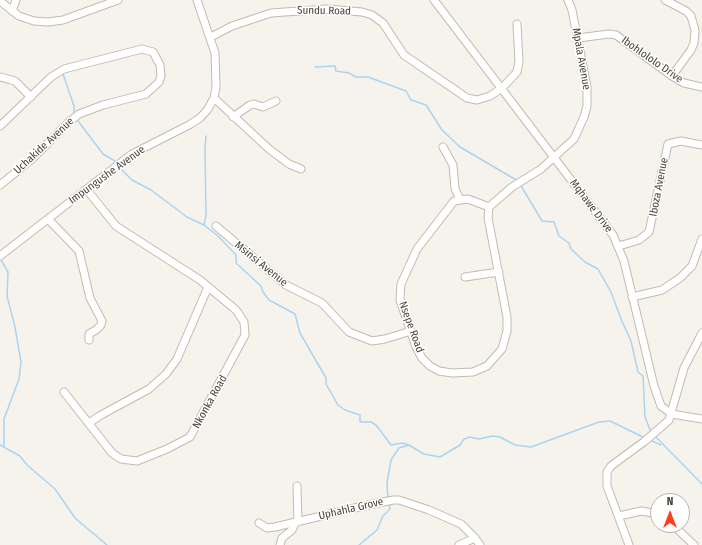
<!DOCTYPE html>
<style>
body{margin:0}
#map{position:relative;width:702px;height:545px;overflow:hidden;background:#f6f3ec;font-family:"Fira Sans Condensed",sans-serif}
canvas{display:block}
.north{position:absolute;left:650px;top:493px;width:40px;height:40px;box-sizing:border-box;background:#fff;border:1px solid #b7b4b0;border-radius:50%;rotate:0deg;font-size:11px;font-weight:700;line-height:16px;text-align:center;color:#4b4439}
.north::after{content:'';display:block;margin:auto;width:14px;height:18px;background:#fc3f1d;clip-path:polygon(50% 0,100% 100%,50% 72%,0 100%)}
</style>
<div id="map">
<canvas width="702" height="545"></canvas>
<div class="north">N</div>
</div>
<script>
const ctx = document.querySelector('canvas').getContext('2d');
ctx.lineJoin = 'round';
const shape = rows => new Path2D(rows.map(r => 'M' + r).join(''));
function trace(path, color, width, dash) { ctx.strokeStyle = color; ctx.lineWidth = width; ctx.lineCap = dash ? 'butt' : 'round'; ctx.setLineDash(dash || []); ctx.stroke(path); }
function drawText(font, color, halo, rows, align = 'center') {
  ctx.font = font + ' "Fira Sans Condensed",sans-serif'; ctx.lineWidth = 3; ctx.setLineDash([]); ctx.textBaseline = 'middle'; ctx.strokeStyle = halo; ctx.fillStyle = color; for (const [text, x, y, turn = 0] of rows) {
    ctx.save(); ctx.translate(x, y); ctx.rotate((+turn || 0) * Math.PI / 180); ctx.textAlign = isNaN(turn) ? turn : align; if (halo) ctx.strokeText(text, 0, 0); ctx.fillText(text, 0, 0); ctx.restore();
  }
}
trace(shape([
 [315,67,335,66,336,71,349,73,356,77,368,77,406,91,411,100,426,105,442,130,460,147,518,181],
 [63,74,74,106,74,114],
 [78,121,103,154,115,161],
 [120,168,132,180,151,190,187,217,204,225,218,236,236,255,236,263,261,286,263,292,269,300,295,314,300,333,326,378,326,384,338,405,345,410,360,415,360,422,371,422,376,425,391,445,402,443,409,445],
 [520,184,542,221,554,222,559,236,569,243,571,249,585,262,598,269,611,292,621,319,631,341,638,372,643,376,645,417,651,432],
 [204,225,206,215,205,148,206,136],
 [1,260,8,272,7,296,15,327,21,362,19,379,4,419,4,447],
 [654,435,702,484],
 [650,440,661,445],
 [0,445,20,456,27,465,55,489,75,518,107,545],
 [388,499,387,483,391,460,399,448,409,445,424,454,440,457,460,445,464,439,470,437,479,439,492,436,500,437,515,445,531,447,599,422,610,421,645,438],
 [359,545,377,530,383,516,390,509,389,503]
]), '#a9d4f2', 1.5);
const minor = shape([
 [434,0,613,235,624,261,654,386,661,406,672,414,702,419],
 [665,0,686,11,691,16,695,30,694,43,691,50,672,76],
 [0,1,19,16,34,21,48,22,63,20,118,0],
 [12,11,16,0],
 [211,37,232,26,271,13,327,9,362,12,372,15,383,23,404,55,467,98,477,100,490,96,502,88,517,72,519,61,517,24],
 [578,38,609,34,616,35,672,76,684,83,702,87],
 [0,77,15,81,31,97],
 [214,98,269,149,289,164,301,169],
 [233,117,250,105,254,104,263,107,276,101],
 [0,126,51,77,64,69,142,49,153,52,160,65,161,76,159,82,146,94,103,105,79,114,69,122,32,159,0,185],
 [443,147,453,165,455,189,460,199],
 [489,207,468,199,454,201,417,249,401,284,400,300,416,347,422,358,430,366,439,371,452,373,473,372,487,366,502,349,507,331,507,317,488,218,489,207,512,187,541,169,574,139,584,117,587,106,587,87,572,10,568,0],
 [48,219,79,251,90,298,102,321,101,325,96,330,89,334,89,340],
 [216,226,286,285,322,303,349,332,372,341,385,339,411,331],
 [619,246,639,240,649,232,668,144,681,141,702,145],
 [0,256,132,154,189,125,200,118,208,109,214,98,216,87,215,53,197,0],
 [465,277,499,272],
 [632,297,662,290,680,278,692,266,702,239],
 [64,392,112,453,121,459,137,461,167,449,190,437,245,335,244,322,236,310,200,280,116,226,87,190],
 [89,423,101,415,149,389,166,374,177,359,208,287],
 [297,486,298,522],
 [619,516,641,511,658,514],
 [259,523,267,528,275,527,359,507,393,500,399,500,429,510,461,524,475,538,480,545],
 [673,525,694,545],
 [280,545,282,538,292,530,295,523],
 [459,545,475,538],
 [629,545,607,486,607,472,611,466,645,441,669,420,684,368,702,333]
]);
trace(minor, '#c2bbae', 9);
trace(minor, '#fff', 7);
drawText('11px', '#4b4439', '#fff', [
 ["Sundu Road",324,11,1],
 ["Mpala Avenue",581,59,80],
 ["Ibohlololo Drive",652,60,35],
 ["Uchakide Avenue",44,146,-43],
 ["Impungushe Avenue",107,175,-36],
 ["Iboza Avenue",659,187,-79],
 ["Mqhawe Drive",591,206,53],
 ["Msinsi Avenue",261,264,39],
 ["Nsepe Road",411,327,70],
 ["Nkonka Road",210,402,-61],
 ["Uphahla Grove",351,509,-13]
]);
</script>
